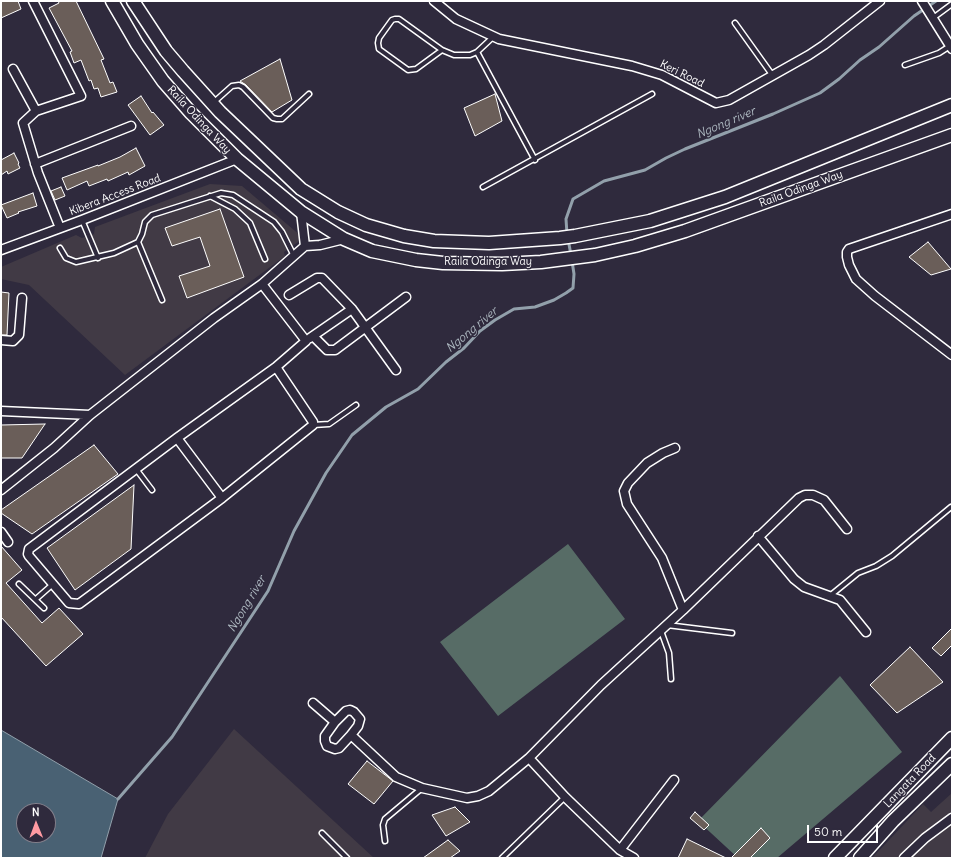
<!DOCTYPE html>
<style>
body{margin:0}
#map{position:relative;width:953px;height:859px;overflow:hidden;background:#2f2a3d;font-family:Delius,sans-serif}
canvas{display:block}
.frame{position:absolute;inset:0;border:2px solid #fff;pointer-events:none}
.north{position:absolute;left:16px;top:803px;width:40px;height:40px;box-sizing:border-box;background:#2f2a3d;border:1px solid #827f8b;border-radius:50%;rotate:359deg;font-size:11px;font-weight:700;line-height:16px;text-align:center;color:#fff}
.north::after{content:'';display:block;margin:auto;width:14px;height:18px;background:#ff9aa2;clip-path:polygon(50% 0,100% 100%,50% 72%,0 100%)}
.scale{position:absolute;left:807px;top:825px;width:71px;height:18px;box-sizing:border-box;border:2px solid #fff;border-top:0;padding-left:5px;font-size:12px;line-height:14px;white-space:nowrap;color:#fff;-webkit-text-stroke:3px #2f2a3d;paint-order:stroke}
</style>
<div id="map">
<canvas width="953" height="859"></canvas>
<div class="frame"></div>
<div class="north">N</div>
<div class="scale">50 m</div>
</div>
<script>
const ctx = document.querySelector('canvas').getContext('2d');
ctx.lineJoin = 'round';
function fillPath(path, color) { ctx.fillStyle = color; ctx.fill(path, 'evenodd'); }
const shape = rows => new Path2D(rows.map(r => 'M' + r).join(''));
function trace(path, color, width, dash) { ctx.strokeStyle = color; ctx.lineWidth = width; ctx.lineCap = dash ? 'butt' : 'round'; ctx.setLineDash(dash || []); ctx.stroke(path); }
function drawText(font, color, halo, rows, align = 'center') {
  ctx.font = font + ' Delius,sans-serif'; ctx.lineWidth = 3; ctx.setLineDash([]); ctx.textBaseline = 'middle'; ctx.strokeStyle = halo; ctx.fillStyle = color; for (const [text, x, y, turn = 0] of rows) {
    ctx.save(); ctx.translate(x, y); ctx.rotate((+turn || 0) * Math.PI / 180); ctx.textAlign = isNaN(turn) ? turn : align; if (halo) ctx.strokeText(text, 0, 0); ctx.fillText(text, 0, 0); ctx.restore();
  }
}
fillPath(shape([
 [210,184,242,186,301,236,298,242,284,252,285,256,125,375,29,285,1,279,1,267,76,235,82,238,94,234,95,227],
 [234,729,374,858,145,858,168,814],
 [952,793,952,858,872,858,923,804,931,812]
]), '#413a45');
fillPath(shape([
 [568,544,625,619,498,716,440,642],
 [840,676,902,752,777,858,738,858,698,821]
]), '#576c66');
const water = shape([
 [1,730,118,799,101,858,1,858,1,730],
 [24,811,48,811,48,835,24,835,24,811]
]);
fillPath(water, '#496173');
trace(water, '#92a0ab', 1);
trace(shape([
 [567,234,566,219,573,199,604,181,645,170,666,158,685,149,773,114,820,93,839,79,860,60,879,47,914,16,936,1],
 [568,239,571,255],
 [118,799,172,737,268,591,294,531,326,473,352,435,386,407,418,389,446,362,464,348,480,331,495,320,514,309,535,307,554,300,566,293,573,288,574,274,572,261]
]), '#92a0ab', 3);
const building = shape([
 [1,1,18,1,21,9,1,18,1,1],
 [58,1,76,1,104,59,101,60,110,83,113,82,117,92,101,97,98,88,94,89,91,80,89,81,81,60,74,63,70,52,72,51,49,8,59,3,58,1],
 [280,59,292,100,272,112,246,85,240,81,280,59],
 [495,94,502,121,475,136,464,108,495,94],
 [141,96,152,113,153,112,164,125,150,135,128,105,141,96],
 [136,148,145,166,129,175,128,172,108,181,107,179,89,186,87,181,67,190,62,178,98,165,98,166,120,157,136,148],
 [14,153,19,163,18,164,20,168,8,174,7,171,1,175,1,160,14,153],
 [61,187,65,196,55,200,51,191,61,187],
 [33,193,37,206,18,212,19,213,7,218,1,205,33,193],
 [220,209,244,277,187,298,179,276,210,266,200,237,172,246,165,228,220,209],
 [928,242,951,269,931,275,909,257,928,242],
 [1,292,9,293,7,335,1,335,1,292],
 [45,424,22,458,1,458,1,425,45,424],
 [94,445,118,474,32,534,1,513,1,510,94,445],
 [134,485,131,549,75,590,47,548,134,485],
 [1,546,22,570,6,583,42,623,59,608,83,634,46,666,1,617,1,546],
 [952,628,952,645,941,656,932,648,952,628],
 [910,647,943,682,897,713,870,685,910,647],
 [367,761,393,781,374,804,348,784,367,761],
 [455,807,470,822,446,836,432,815,455,807],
 [695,812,709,825,704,830,690,818,695,812],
 [761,828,770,838,750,858,731,858,761,828],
 [687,839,726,858,678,858,687,839],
 [448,840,460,851,450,858,423,858,448,840]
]);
fillPath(building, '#6a5e59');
trace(building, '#fff', 1);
const lane = shape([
 [933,18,952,4],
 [735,23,773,76],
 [442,50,416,69,408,70,379,49,378,43,379,38,392,20,395,19,399,19,442,50,454,55,470,55,477,52,493,37],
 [477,52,535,160],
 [905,65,939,53,950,46],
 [213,103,232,86,239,85,243,87,273,118,277,119,282,119,309,94],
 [483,187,652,94],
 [210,196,235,209,250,223,265,259],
 [82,220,98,258],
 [138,242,162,300],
 [60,248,66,258,76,262,114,253,138,242,142,234,145,222,152,215,221,193,233,195,274,222,282,232,294,256],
 [313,425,329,424,356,405],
 [136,469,152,490],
 [19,584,44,608],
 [831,595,858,573,876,566,892,556,951,507],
 [36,599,53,584],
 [667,625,732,633],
 [661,631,669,653,671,679],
 [322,833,347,858],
 [385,841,383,825,385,819,422,788],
 [502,858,565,797]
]);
const street = shape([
 [33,1,81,96,36,111],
 [434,1,456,19,499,39,632,66,662,75,716,103,729,100,809,55,824,45,880,1],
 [922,1,952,49],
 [13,69,36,111,23,123,38,173,60,228],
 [35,164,131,126],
 [301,212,305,246],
 [952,214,849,249,847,252,847,257,849,265,856,279,875,296,952,355],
 [1,250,82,220,237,159],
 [289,295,317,278,322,278,352,309,396,370],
 [313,336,327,350,335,350,406,297],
 [310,338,352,309],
 [1,340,13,341,19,335,22,298],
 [1,411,90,415],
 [177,438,222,498,79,604,69,603,29,556,28,554,29,549,177,438,276,367,306,341,262,284],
 [675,448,663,453,647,463,628,483,624,491,627,504,662,558,683,610],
 [1,490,54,448,90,415,214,318,262,284,305,246,320,245,344,239],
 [222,498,313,425,313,422,276,367],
 [1,532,8,542],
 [758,536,794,579,804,587,840,600,866,632],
 [313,703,335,722,325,736,325,741,327,746,335,749,339,748,351,735,396,777,422,788,467,798,478,796,489,791,529,758],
 [335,722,346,711,350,710,354,712,360,719,358,726,351,735],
 [620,850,674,780],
 [634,858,620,850,565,797,529,758,601,685,683,610,799,498,805,495,813,495,824,500,847,529],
 [904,858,925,838,952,818]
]);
const secondary = shape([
 [112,1,137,44,163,81,191,113,237,159,301,212,344,239,372,251,416,260,443,263,502,264,541,262,595,255,635,246,685,231,952,135],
 [133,1,166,51,183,71,220,112,301,189,338,212,366,225,404,236,434,241,489,243,560,238,575,236,650,221,725,197,952,105],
 [835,858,952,738],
 [860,858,893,821,952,764]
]);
trace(lane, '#fff', 7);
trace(street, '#fff', 11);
trace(secondary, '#fff', 15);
trace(lane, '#2f2a3d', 4);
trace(street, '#2f2a3d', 8);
trace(secondary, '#2f2a3d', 12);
drawText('11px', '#fff', '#2f2a3d', [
 ["Keri Road",682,74,26],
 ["Raila Odinga Way",199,120,47],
 ["Raila Odinga Way",801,189,-20],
 ["Kibera Access Road",115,195,-21],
 ["Raila Odinga Way",488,262],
 ["Langata Road",910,781,-46]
]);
drawText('italic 12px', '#adb8c0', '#2f2a3d', [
 ["Ngong river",726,123,-23],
 ["Ngong river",472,330,-40],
 ["Ngong river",247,604,-59]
]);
</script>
